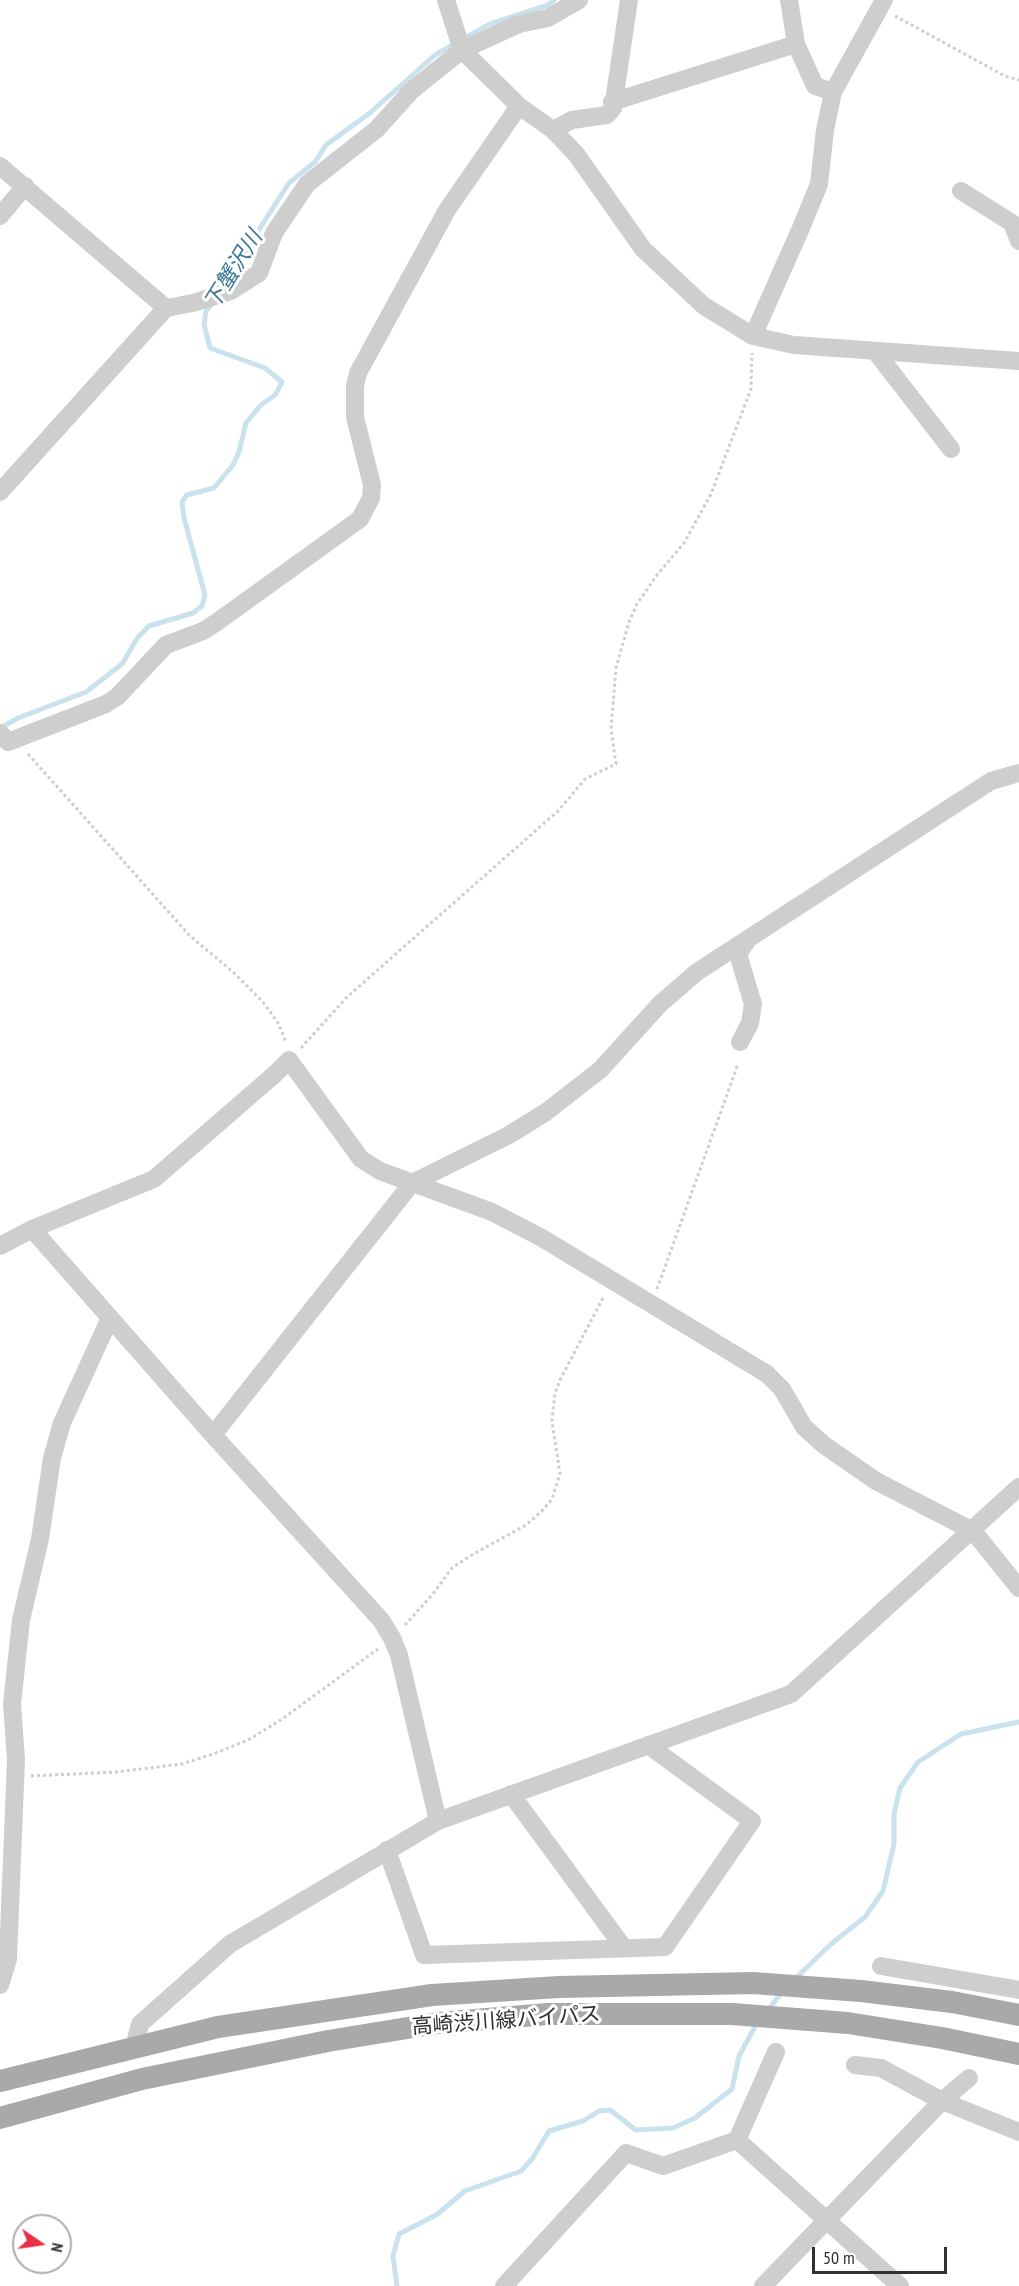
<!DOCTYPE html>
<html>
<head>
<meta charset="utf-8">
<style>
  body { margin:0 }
  #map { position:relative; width:1019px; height:2286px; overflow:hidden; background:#fff; font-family:"PT Sans Narrow",sans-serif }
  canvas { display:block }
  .north { position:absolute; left:12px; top:2214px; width:60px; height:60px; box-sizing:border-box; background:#fff; border:2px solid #adadad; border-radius:50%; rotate:103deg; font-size:16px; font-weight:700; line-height:24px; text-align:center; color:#313131 }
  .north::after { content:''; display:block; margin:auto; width:21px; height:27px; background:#eb2f46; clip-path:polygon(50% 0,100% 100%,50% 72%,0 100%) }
  .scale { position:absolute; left:812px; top:2247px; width:135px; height:27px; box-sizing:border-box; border:3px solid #313131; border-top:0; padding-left:8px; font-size:18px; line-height:21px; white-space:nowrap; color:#313131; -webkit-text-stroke:4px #fff; paint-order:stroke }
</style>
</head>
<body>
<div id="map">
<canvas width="1019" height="2286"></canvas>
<div class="north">N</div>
<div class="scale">50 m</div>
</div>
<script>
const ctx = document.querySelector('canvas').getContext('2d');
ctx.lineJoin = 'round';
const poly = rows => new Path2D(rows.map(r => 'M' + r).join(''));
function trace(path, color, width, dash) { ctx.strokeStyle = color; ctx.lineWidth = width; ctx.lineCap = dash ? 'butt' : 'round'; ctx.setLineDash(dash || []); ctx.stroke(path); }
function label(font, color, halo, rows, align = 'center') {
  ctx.font = font + ' "PT Sans Narrow","Noto Sans JP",sans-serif'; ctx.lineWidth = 6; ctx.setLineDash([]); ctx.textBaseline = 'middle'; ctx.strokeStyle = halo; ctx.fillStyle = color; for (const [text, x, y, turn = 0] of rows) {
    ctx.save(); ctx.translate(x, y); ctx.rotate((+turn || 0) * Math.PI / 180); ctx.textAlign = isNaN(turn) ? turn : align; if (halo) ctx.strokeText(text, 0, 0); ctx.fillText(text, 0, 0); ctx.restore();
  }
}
trace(poly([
  [220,290,289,183,315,162,326,145,371,112,435,55,490,24,548,5,554,0],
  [0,728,18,718,86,692,122,664,138,637,149,626,193,613,202,606,205,595,184,518,182,502,187,495,214,488,233,465,239,452,246,423,260,406,276,394,282,382,265,368,210,348,204,324,206,311,212,303],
  [796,1978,831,1944,865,1917,883,1891,894,1844,894,1814,900,1788,918,1762,961,1734,1019,1722],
  [768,2010,783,1991],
  [397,2286,393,2256,399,2234,436,2215,465,2191,521,2171,532,2159,549,2131,583,2121,599,2111,610,2110,636,2130,673,2128,695,2118,732,2089,739,2056,758,2021]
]), '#cae2ee', 5);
trace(poly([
  [895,16,1005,76,1019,80],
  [28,754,190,936,233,972,263,1002,278,1023,286,1042],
  [301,1048,347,997,558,811,585,779,616,764,611,729,616,668,629,622,637,604,657,575,684,543,711,494,751,389,752,353],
  [657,1289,738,1064],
  [405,1625,432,1595,452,1568,470,1556,526,1525,541,1512,552,1499,560,1474,552,1421,555,1393,560,1380,604,1296],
  [31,1776,116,1772,182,1764,213,1754,250,1739,282,1719,378,1649]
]), '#cecece', 3, [3, 3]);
trace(poly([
  [446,0,462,50,519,106,553,130,576,154,643,249,704,306,753,336,794,345,1019,361],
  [789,0,796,44,815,86,833,92],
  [612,102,796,44],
  [553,130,572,120,607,115,613,108,629,0],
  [0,166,166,308],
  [961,191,1012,223,1019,241],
  [0,216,25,186],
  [753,336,801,228,819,184,825,130,833,92,884,0],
  [875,351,951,449],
  [0,492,166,308,193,303,231,291,259,273,274,233,307,184,377,129,411,91,462,50,519,24,548,18,579,0],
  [0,733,8,742,106,704,117,697,166,645,203,631,217,622,360,519,371,498,372,485,355,417,355,386,358,373,447,210,519,106],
  [740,1042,750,1023,753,1004,738,954,747,941],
  [32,1229,213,1435,381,1620,392,1638,399,1655,438,1821],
  [0,1246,32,1229,154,1179,275,1074,289,1060,361,1159,380,1171,492,1212,542,1238,767,1374,782,1389,804,1427,824,1445,876,1481,973,1531,1019,1588],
  [213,1435,412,1183,509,1135,546,1112,600,1070,660,1004,697,972,991,781,1019,773],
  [511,1794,624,1948],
  [387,1850,424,1955,665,1947,752,1821,648,1745],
  [881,1966,1019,1990],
  [0,1985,8,1959,16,1759,12,1704,21,1620,40,1539,52,1458,62,1423,110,1318],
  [134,2047,140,2024,230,1944,438,1821,791,1694,1019,1487],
  [855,2065,881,2068,942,2101,969,2078],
  [737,2140,900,2286],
  [504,2286,626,2153,663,2166,737,2140,776,2052],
  [763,2286,942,2101,1019,2132]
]), '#cecece', 18);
trace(poly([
  [0,2081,218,2027,432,1995,559,1987,753,1983,861,1991,952,2002,1019,2015],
  [0,2118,142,2079,328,2041,438,2023,548,2014,732,2014,848,2023,942,2038,1019,2054]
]), '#a9a9a9', 22);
label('21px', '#313131', '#fff', [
  ["高崎渋川線バイパス",506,2021,-4]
]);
label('italic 22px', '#3b7796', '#fff', [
  ["下蟹沢川",234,270,-58]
]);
</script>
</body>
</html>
